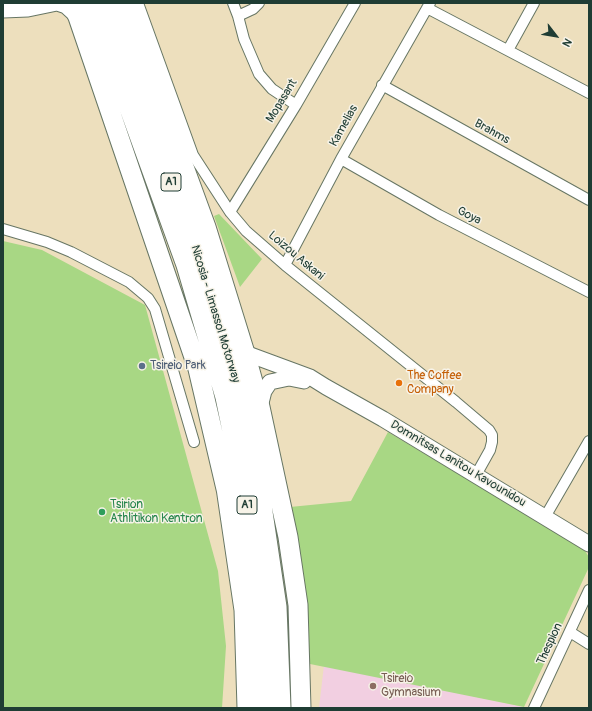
<!DOCTYPE html>
<html>
<head>
<meta charset="utf-8">
<style>
  body { margin:0 }
  #map { position:relative; width:592px; height:711px; overflow:hidden; background:#eddfbd; font-family:Pangolin,sans-serif }
  canvas { display:block }
  .frame { position:absolute; inset:0; border:4px solid #1f3d34; pointer-events:none }
  .north { position:absolute; left:536px; top:16px; width:40px; height:40px; -webkit-text-stroke:3px #f7f3e8; paint-order:stroke; rotate:121deg; font-size:11px; font-weight:700; line-height:16px; text-align:center; color:#1f3d34 }
  .north::after { content:''; display:block; margin:auto; width:14px; height:18px; background:#1f3d34; clip-path:polygon(50% 0,100% 100%,50% 72%,0 100%) }
</style>
</head>
<body>
<div id="map">
<canvas width="592" height="711"></canvas>
<div class="frame"></div>
<div class="north">N</div>
</div>
<script>
const ctx = document.querySelector('canvas').getContext('2d');
ctx.lineJoin = 'round';
function paint(path, color) { ctx.fillStyle = color; ctx.fill(path, 'evenodd'); }
const poly = rows => new Path2D(rows.map(r => 'M' + r).join(''));
function trace(path, color, width, dash) { ctx.strokeStyle = color; ctx.lineWidth = width; ctx.lineCap = dash ? 'butt' : 'round'; ctx.setLineDash(dash || []); ctx.stroke(path); }
function label(font, color, halo, rows, align = 'center') {
  ctx.font = font + ' Pangolin,sans-serif'; ctx.lineWidth = 3; ctx.setLineDash([]); ctx.textBaseline = 'middle'; ctx.strokeStyle = halo; ctx.fillStyle = color; for (const [text, x, y, turn = 0] of rows) {
    ctx.save(); ctx.translate(x, y); ctx.rotate((+turn || 0) * Math.PI / 180); ctx.textAlign = isNaN(turn) ? turn : align; if (halo) ctx.strokeText(text, 0, 0); ctx.fillText(text, 0, 0); ctx.restore();
  }
}
paint(poly([
  [324,665,524,707,524,708,319,708]
]), '#f2cfe1');
paint(poly([
  [219,214,262,259,240,287,214,216],
  [3,241,42,250,145,305,218,571,226,646,222,708,3,708],
  [388,432,556,532,585,551,589,557,589,567,524,707,310,664,290,507,351,501]
]), '#a8d784');
const street = poly([
  [138,3,193,155,230,212,246,231,285,265,456,402,489,430,492,435,492,442,490,450,476,475],
  [233,3,238,16,244,39,259,74,272,89,296,105],
  [427,8,589,93],
  [238,16,253,9,259,3],
  [508,50,534,3],
  [382,85,589,200],
  [341,159,439,215,589,292],
  [230,212,296,105,355,3],
  [3,229,47,242,71,252,129,282,148,298,155,309,194,442],
  [285,265,341,159,430,3],
  [545,517,589,441],
  [570,632,589,644],
  [534,708,589,590]
]);
const secondary = poly([
  [3,10,28,9,57,3,66,6,78,17],
  [245,353,310,377,326,387,383,419,589,544],
  [260,407,264,391,270,382,289,378,304,381]
]);
const highway = poly([
  [72,3,78,17,198,369,227,493],
  [91,3,186,265,225,397,245,494,262,608,266,708],
  [106,3,204,271,233,361,260,492,277,607,281,708],
  [124,3,206,227,245,353,260,407,288,537,298,605,301,708],
  [225,481,244,610,247,708]
]);
trace(street, '#677664', 12);
trace(secondary, '#677664', 17);
trace(highway, '#677664', 21);
trace(street, '#fff', 10);
trace(secondary, '#fff', 15);
trace(highway, '#fff', 19);
for (const [x, y, r, color] of [
  [142,366,4,"#5c6f8a"],
  [399,383,4,"#e8710a"],
  [102,512,4,"#2e9e5b"],
  [373,686,4,"#8d6e63"]
]) { const dot = new Path2D(); dot.arc(x, y, r, 0, 2 * Math.PI); ctx.fillStyle = color; ctx.fill(dot); trace(dot, '#f7f3e8', 1.5); }
for (const [x, y, w] of [
  [171,182,20],
  [247,505,20]
]) { const box = new Path2D(); box.roundRect(x - w / 2, y - 9, w, 18, 3); ctx.fillStyle = '#f7f3e8'; ctx.fill(box); trace(box, '#1f3d34', 1); }
label('bold 11px', '#1f3d34', null, [
  ["A1",171,182],
  ["A1",247,505]
]);
label('12px', '#1f3d34', '#f7f3e8', [
  ["Mopasant",282,101,-59],
  ["Kamelias",344,126,-61],
  ["Brahms",492,132,29],
  ["Goya",469,216,27],
  ["Loizou Askani",296,256,40],
  ["Nicosia - Limassol Motorway",215,314,73],
  ["Domnitsas Lanitou Kavounidou",458,464,31],
  ["Thespion",550,644,-65]
]);
label('12px', '#4e5e75', '#f7f3e8', [
  ["Tsireio Park",150,366]
], 'left');
label('12px', '#c56008', '#f7f3e8', [
  ["The Coffee",407,376],
  ["Company",407,390]
], 'left');
label('12px', '#27864d', '#f7f3e8', [
  ["Tsirion",110,505],
  ["Athlitikon Kentron",110,519]
], 'left');
label('12px', '#785e54', '#f7f3e8', [
  ["Tsireio",381,679],
  ["Gymnasium",381,693]
], 'left');
</script>
</body>
</html>
